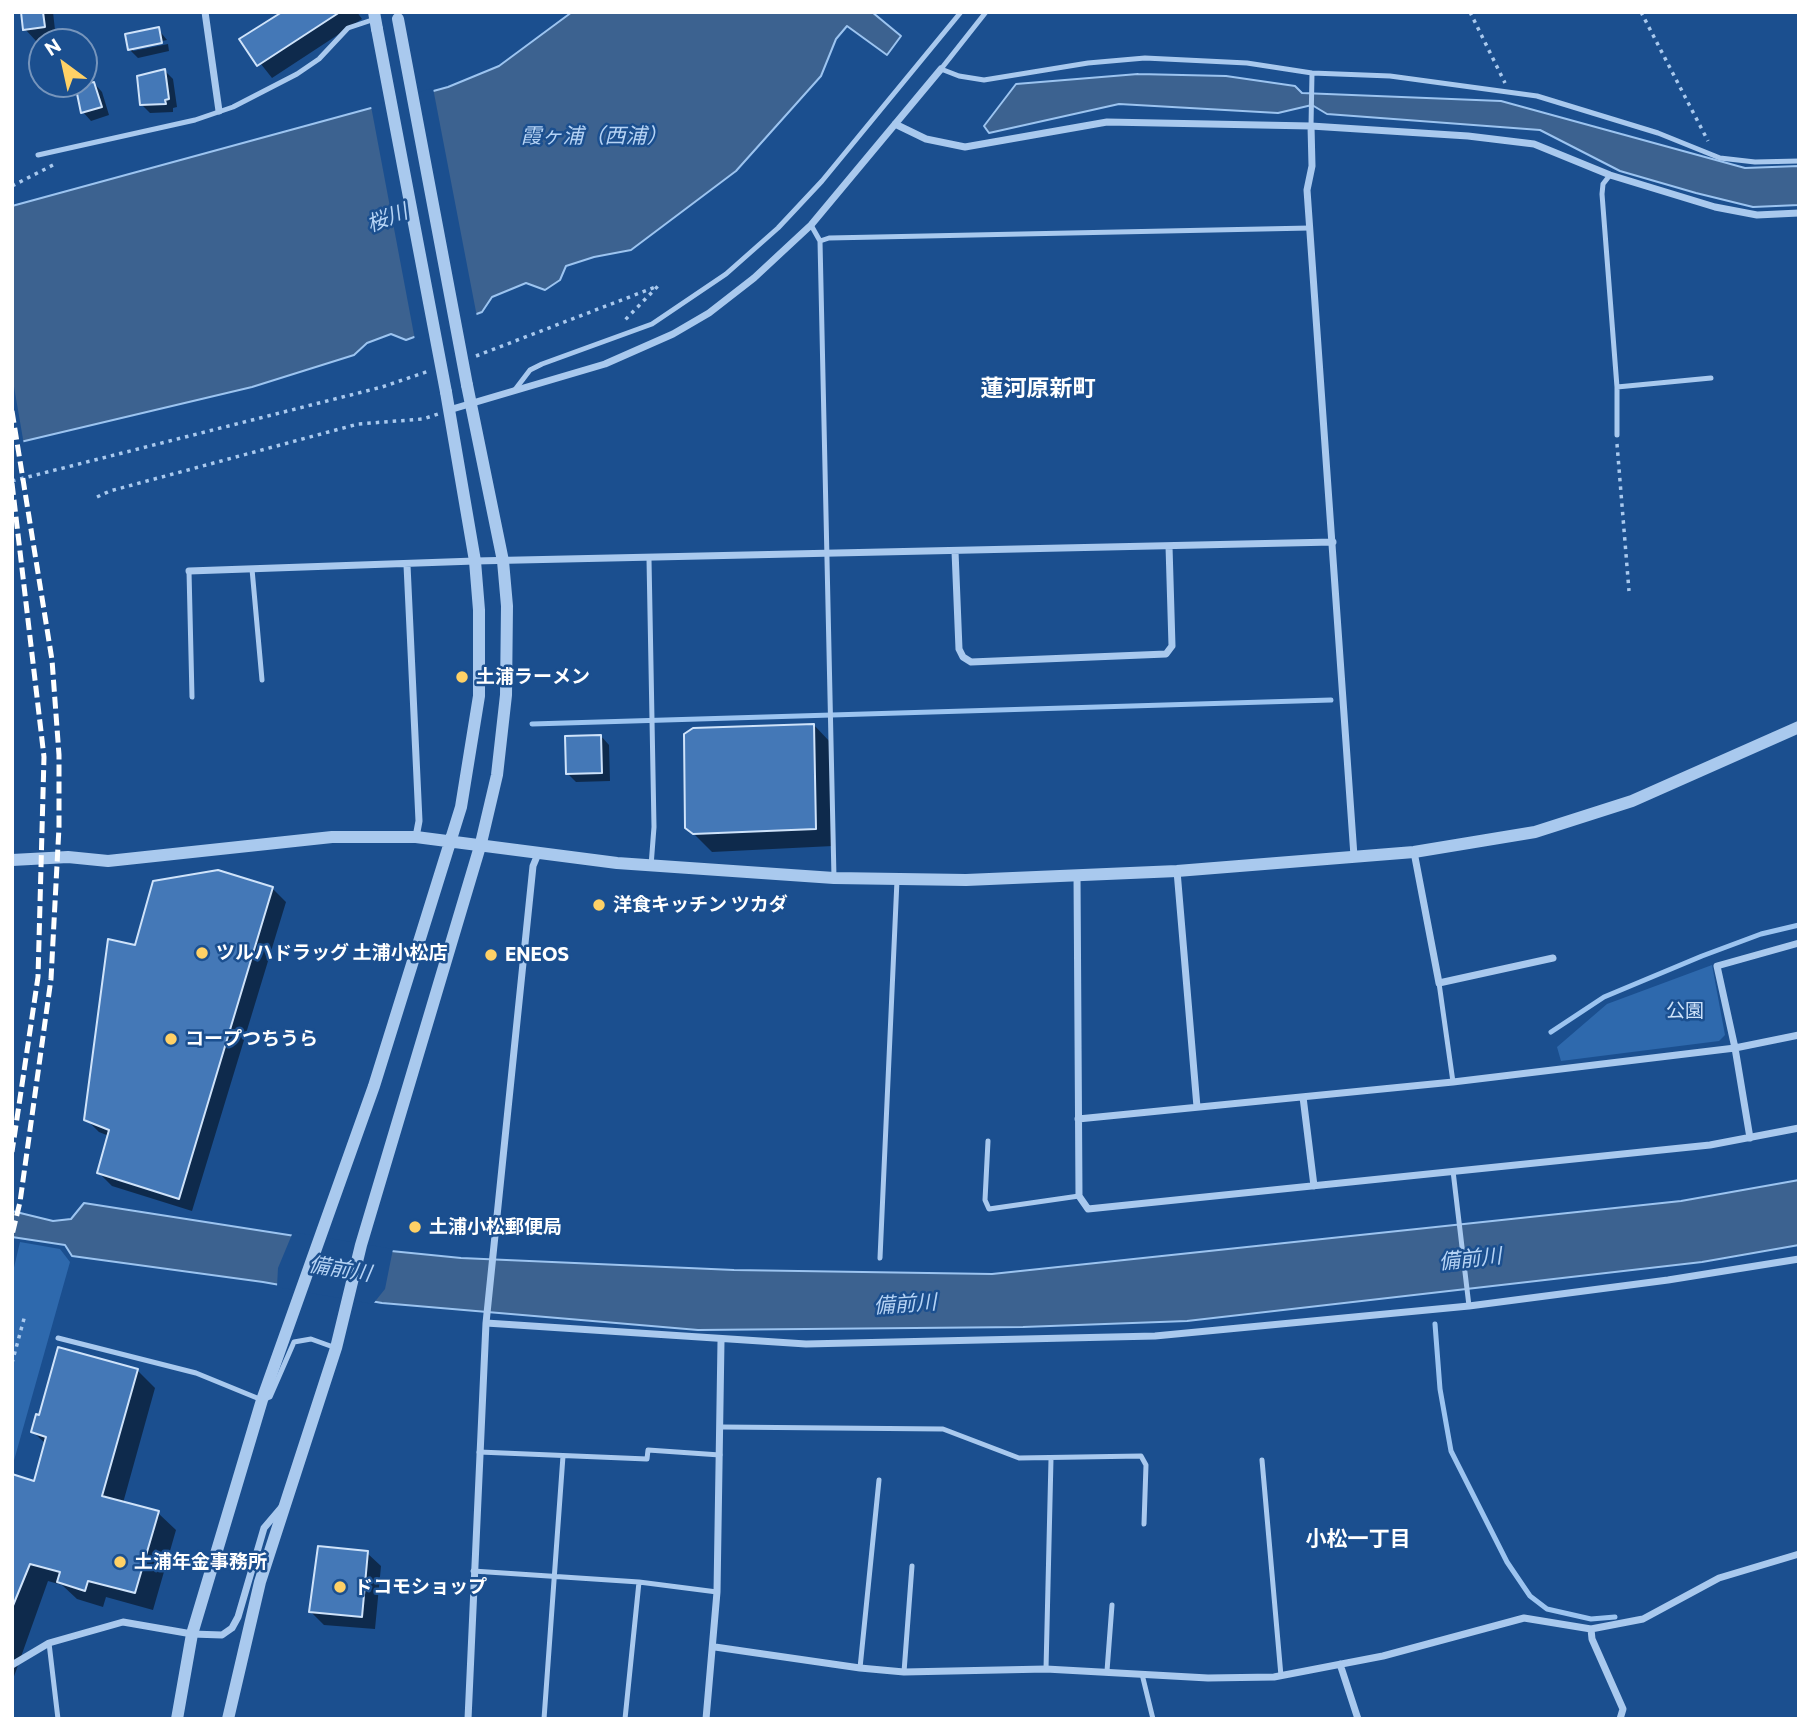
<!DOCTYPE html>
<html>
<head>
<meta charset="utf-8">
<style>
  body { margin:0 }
  #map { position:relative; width:1811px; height:1731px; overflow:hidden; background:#1b4f8f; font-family:Commissioner,sans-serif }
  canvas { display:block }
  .frame { position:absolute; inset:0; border:14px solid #fff; pointer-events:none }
  .north { position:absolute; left:28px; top:28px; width:70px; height:70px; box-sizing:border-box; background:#1b4f8f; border:2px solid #7695bc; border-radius:50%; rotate:327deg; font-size:19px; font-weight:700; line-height:28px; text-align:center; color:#fff }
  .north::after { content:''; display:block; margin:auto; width:24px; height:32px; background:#ffd166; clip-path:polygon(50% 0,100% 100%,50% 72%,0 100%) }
</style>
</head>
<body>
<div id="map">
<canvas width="1811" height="1731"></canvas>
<div class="frame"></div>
<div class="north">N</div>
</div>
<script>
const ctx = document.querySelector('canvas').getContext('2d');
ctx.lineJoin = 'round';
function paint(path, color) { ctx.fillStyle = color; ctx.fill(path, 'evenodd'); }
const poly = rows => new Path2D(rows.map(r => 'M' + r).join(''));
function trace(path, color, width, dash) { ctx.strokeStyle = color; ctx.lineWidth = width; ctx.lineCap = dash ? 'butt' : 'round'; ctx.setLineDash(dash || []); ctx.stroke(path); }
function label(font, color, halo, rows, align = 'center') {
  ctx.font = font + ' Commissioner,"Noto Sans JP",sans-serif'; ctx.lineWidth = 5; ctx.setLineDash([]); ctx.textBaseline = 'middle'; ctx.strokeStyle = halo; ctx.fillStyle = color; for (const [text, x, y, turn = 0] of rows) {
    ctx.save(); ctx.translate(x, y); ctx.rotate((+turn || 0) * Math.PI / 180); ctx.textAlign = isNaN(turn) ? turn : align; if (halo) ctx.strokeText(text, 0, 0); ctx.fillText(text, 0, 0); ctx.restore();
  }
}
paint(poly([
  [1712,965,1725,1035,1719,1041,1561,1061,1557,1047,1607,1004],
  [20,1242,60,1249,70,1262,13,1464,12,1276]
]), '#2e69ad');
const water = poly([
  [572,12,872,12,901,36,887,55,847,26,836,39,821,76,736,171,631,250,594,257,566,266,560,280,545,290,526,283,492,297,482,312,406,340,391,334,367,343,354,355,252,387,12,444,12,206,448,87,499,66,572,12],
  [1138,74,1226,76,1295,86,1302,93,1501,101,1745,168,1799,166,1799,205,1753,207,1696,193,1620,171,1540,130,1327,114,1312,105,1278,113,1119,104,989,133,984,126,1016,84,1138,74],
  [1799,1180,1799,1245,1702,1262,1187,1321,1023,1327,698,1330,382,1303,263,1282,72,1256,65,1245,12,1237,12,1211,53,1221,71,1219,84,1203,391,1251,461,1258,734,1270,992,1274,1681,1201,1799,1180]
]);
paint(water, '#3c6290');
trace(water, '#9cc4f0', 2);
paint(poly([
  [433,88,477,317,415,340,371,106],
  [12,375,24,445,12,448],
  [293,1232,393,1249,385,1289,373,1304,277,1287,278,1268]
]), '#1b4f8f');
paint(poly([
  [23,12,53,12,56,39,36,41,25,29],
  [285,12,357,12,362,19,272,78,242,40],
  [158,29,167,40,133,47,133,51,168,44,169,51,138,58,129,49],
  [165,71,173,79,177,107,173,108,173,112,150,113,142,105],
  [94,83,102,92,109,115,91,121,83,112],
  [814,725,831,743,833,846,712,852,687,827],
  [601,736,609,745,610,781,576,782,568,774],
  [272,888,286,902,192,1211,112,1186,99,1173,109,1136,99,1132,86,1119],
  [137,1370,155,1388,123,1503,158,1513,176,1530,153,1610,106,1597,103,1607,77,1599,62,1585,48,1581,12,1682,12,1475,35,1484,46,1444,33,1432],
  [367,1553,381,1566,375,1629,324,1625,310,1611]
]), '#0007');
trace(poly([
  [532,724,1331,700],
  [1551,1032,1604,997,1702,956,1761,934,1799,925],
  [1435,1324,1440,1389,1451,1451,1507,1562,1530,1596,1547,1609,1591,1619,1615,1617]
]), '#9cc4f0', 5);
const building = poly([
  [21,12,43,12,45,27,23,30,21,12],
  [282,12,340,12,257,66,239,39,282,12],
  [159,27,162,43,128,50,125,34,159,27],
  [165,69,169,99,165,100,166,104,140,105,137,76,165,69],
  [94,82,102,107,81,113,75,84,94,82],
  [814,724,816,829,693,834,685,828,684,734,693,728,814,724],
  [601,735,602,773,566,774,565,736,601,735],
  [218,870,273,887,179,1199,97,1173,109,1130,84,1120,108,939,135,945,153,881,218,870],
  [58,1347,138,1369,102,1496,159,1511,135,1593,88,1581,85,1591,57,1582,60,1572,30,1564,12,1608,12,1474,34,1481,46,1437,31,1432,36,1414,39,1415,58,1347],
  [318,1546,368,1551,362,1617,309,1612,318,1546]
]);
paint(building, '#4478b7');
trace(building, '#cfe3fa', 2);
trace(poly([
  [1470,12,1505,83],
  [1641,12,1708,141],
  [12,186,57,163],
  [476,356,658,286,624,321],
  [1617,444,1629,591],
  [12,481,382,387,429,371],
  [97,497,110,491,358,424,423,419,438,414],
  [12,1363,25,1315]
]), '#a9c9ee', 3.5, [3.5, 5]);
trace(poly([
  [986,12,941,69,959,76,984,80,1088,63,1145,58,1247,63,1312,73,1390,76,1537,96,1658,133,1720,158,1755,162,1799,161],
  [1311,126,1312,73],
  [38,155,195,120,233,107,297,74,319,59,348,28,375,19],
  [1610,175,1603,184,1602,194,1617,387,1617,435],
  [811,225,820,241,834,878],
  [820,241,829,238,1310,228],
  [1617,387,1711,378],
  [514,391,530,370,542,364,652,324,726,274,778,228,822,181,961,12],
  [649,559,654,827,651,866],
  [252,569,262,680],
  [189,571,192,697],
  [1439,983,1453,1082],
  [988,1141,985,1200,989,1209,1079,1196],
  [1453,1171,1469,1306],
  [880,1258,897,880],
  [58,1338,196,1373,262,1400,270,1397,294,1342,311,1339,336,1348],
  [722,1427,943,1429,1019,1458,1141,1456,1146,1465,1144,1524],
  [479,1452,647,1459,648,1450,720,1455],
  [1262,1460,1281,1676],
  [473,1571,639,1582,717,1592],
  [49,1643,58,1719],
  [860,1668,879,1480],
  [1046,1669,1051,1459],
  [1107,1671,1112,1605],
  [904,1672,912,1566],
  [1142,1674,1153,1719],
  [544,1719,563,1456],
  [625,1719,639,1582]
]), '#a9c9ee', 5);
trace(poly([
  [205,12,219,111],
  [895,124,926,139,965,147,1107,122,1311,126,1468,136,1534,144,1610,175,1715,207,1757,215,1799,213],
  [1311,126,1312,166,1307,190,1354,856],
  [449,410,605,364,673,334,709,313,754,278,811,225,941,69],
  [955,551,959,649,963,657,971,662,1166,654,1172,646,1169,546],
  [407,565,419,821,416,837],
  [189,571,475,561,1333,542],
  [1414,852,1439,983,1553,958],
  [1177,871,1197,1107],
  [1077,874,1079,1196,1088,1209,1710,1145,1799,1128],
  [1303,1097,1314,1186],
  [1078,1119,1453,1082,1735,1048,1799,1035],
  [1750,1138,1735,1048,1717,966,1799,943],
  [486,1323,806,1344,1155,1336,1469,1306,1668,1280,1799,1259],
  [1591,1629,1592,1639,1623,1709,1620,1719],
  [715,1647,860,1668,904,1672,1046,1669,1208,1678,1274,1677,1383,1656,1524,1618,1591,1629,1643,1619,1719,1578,1799,1554],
  [1340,1664,1358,1719],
  [12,1665,49,1643,123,1622,192,1634,222,1635,232,1628,238,1617,264,1528,281,1508],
  [468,1719,486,1323,533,866,538,854],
  [706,1719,717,1592,721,1341]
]), '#a9c9ee', 7);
trace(poly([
  [374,12,377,29],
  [12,860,68,857,108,861,332,837,416,837,617,863,834,878,966,880,1177,871,1414,852,1535,832,1632,801,1799,727],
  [177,1719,192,1634,262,1400,374,1086,461,807,479,696,479,610,475,561,446,392],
  [228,1719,260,1582,336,1348,361,1245,481,843,497,775,506,695,507,606,503,561,467,385]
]), '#a9c9ee', 12);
trace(poly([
  [12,411,52,660,59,755,59,827,51,979,20,1202,12,1235],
  [12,483,44,757,38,977,12,1152]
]), '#fff', 5, [12, 5]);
trace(poly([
  [398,19,467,385],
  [377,29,446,392]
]), '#a9c9ee', 12);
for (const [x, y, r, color] of [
  [462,677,7,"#ffd166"],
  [599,905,7,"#ffd166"],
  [202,953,7,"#ffd166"],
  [491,955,7,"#ffd166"],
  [171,1039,7,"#ffd166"],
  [415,1227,7,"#ffd166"],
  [120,1562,7,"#ffd166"],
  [340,1587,7,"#ffd166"]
]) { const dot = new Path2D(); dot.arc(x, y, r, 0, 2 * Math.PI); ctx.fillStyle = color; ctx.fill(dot); trace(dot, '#1b4f8f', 2.5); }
label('bold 19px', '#fff', '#1b4f8f', [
  ["土浦ラーメン",476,677],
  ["洋食キッチン ツカダ",613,905],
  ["ツルハドラッグ 土浦小松店",216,953],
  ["ENEOS",505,955],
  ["コープつちうら",185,1039],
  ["土浦小松郵便局",429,1227],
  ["土浦年金事務所",134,1562],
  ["ドコモショップ",354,1587]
], 'left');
label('19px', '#cfe3fa', '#1b4f8f', [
  ["公園",1685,1011]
]);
label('italic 21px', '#b5d3f5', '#1b4f8f', [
  ["霞ヶ浦（西浦）",594,136],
  ["桜川",387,218,-21],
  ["備前川",1470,1259,-6],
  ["備前川",340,1269,9],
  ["備前川",905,1304,-4]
]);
label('bold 21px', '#fff', '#1b4f8f', [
  ["小松一丁目",1358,1539]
]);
label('bold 23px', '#fff', '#1b4f8f', [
  ["蓮河原新町",1038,388]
]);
</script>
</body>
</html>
